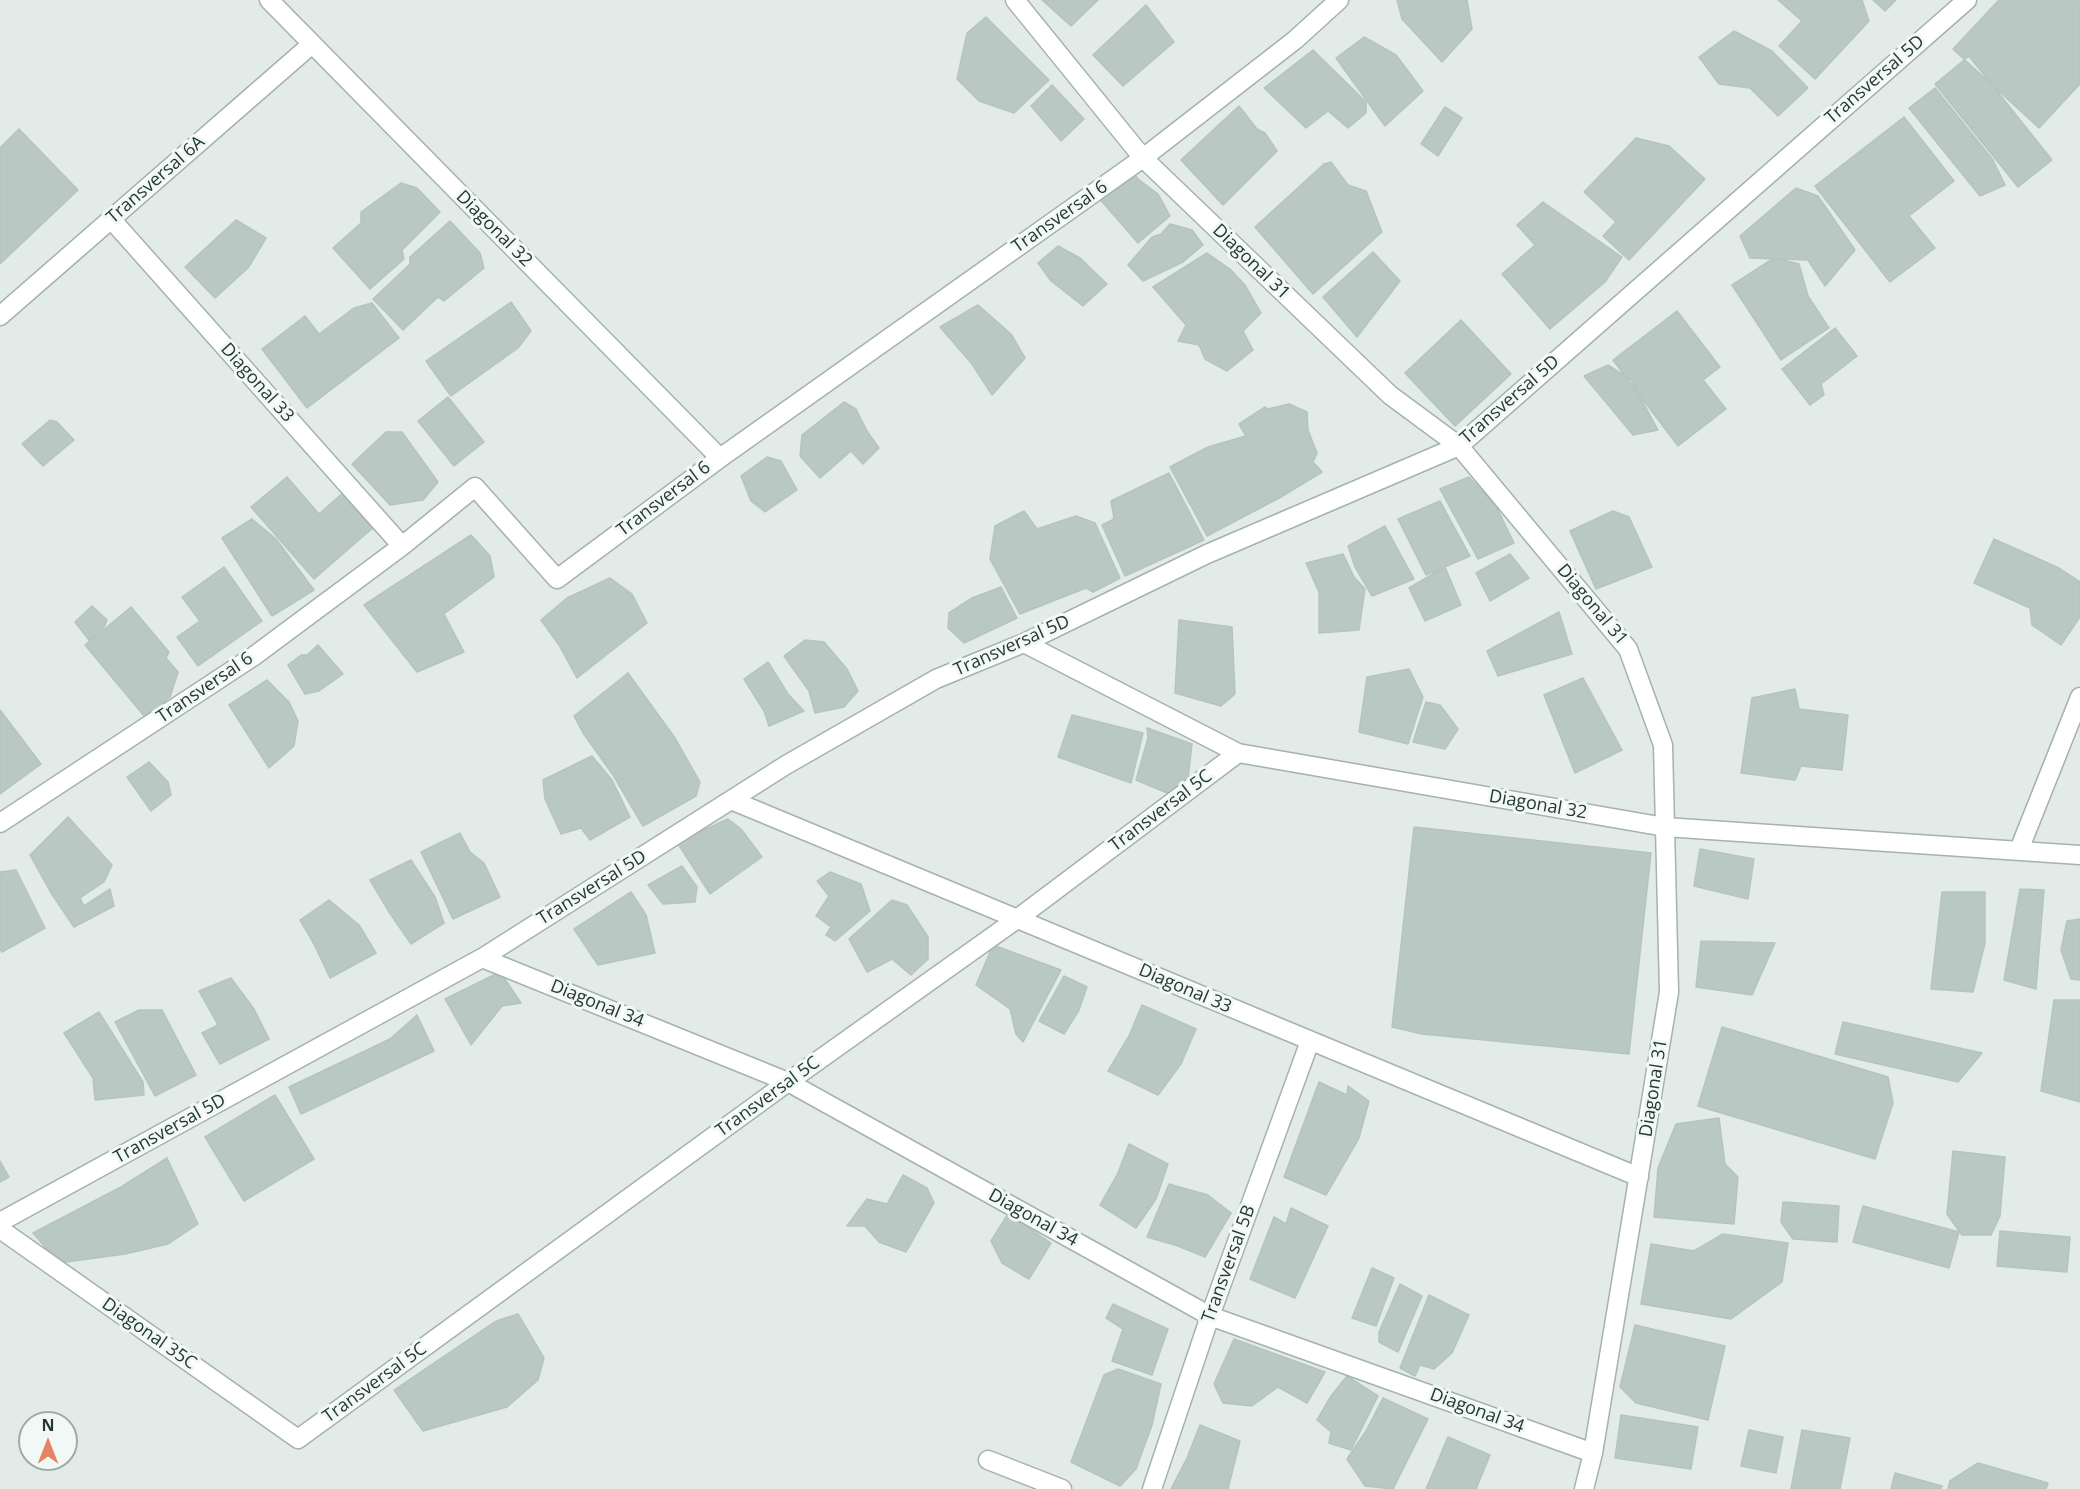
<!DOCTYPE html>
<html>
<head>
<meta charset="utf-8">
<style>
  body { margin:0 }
  #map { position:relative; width:2080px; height:1489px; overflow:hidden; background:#e2ebe7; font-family:"Open Sans",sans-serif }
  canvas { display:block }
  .north { position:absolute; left:18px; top:1411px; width:60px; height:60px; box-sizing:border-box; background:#f2f8f5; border:2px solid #9faca8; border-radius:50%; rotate:0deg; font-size:16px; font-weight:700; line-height:24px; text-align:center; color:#233a34 }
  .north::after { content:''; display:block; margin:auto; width:21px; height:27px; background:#e68464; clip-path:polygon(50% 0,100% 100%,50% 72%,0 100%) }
</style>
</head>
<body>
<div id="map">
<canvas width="2080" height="1489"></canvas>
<div class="north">N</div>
</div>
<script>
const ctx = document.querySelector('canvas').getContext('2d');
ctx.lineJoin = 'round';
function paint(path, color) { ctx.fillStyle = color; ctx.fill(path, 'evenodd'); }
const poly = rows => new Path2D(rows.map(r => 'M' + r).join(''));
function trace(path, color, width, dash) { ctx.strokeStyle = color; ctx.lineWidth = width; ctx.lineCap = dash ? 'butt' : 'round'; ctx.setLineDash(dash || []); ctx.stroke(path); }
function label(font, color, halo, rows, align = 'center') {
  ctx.font = font + ' "Open Sans",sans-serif'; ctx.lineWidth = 6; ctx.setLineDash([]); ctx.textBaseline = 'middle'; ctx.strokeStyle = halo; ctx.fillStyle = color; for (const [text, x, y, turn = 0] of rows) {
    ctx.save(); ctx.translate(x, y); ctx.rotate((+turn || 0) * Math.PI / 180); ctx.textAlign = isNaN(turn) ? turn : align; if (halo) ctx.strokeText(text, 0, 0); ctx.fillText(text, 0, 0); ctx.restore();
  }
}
const building = poly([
  [1042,0,1098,0,1071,26,1042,0],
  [1397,0,1467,0,1472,29,1442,62,1402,19,1397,0],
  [1778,0,1862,0,1869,21,1815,79,1779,46,1802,21,1778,0],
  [1873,0,1896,0,1885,11,1873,0],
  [1999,0,2080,0,2080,84,2039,128,1953,49,1999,0],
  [1146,5,1174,42,1123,86,1093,55,1146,5],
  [986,17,1049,80,1014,113,979,101,957,79,967,33,986,17],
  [1734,31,1772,51,1808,88,1778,116,1750,88,1719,84,1699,57,1734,31],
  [1364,37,1396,55,1423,91,1385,126,1336,58,1364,37],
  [1313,50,1366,102,1366,113,1348,128,1328,111,1306,128,1264,88,1313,50],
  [1969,56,2052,160,2018,187,1935,84,1969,56],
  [1052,85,1084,119,1061,141,1031,106,1052,85],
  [1935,88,1993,160,2005,185,1980,196,1909,108,1935,88],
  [1239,106,1257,129,1265,133,1277,151,1223,205,1181,160,1239,106],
  [1445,107,1462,118,1438,156,1421,144,1445,107],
  [1904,117,1954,181,1909,216,1935,248,1890,282,1815,186,1904,117],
  [19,129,78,190,0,264,0,148,19,129],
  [1636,138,1669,146,1705,179,1629,260,1603,236,1616,222,1584,192,1636,138],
  [1331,162,1348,185,1366,191,1382,232,1313,294,1255,227,1324,164,1331,162],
  [1131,170,1138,179,1158,194,1170,216,1138,243,1098,197,1131,170],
  [401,183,417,188,440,212,402,250,404,259,370,289,333,248,361,223,361,212,401,183],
  [1796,188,1818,196,1855,250,1825,286,1808,260,1750,258,1740,236,1796,188],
  [1543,202,1622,257,1605,282,1550,329,1502,274,1535,245,1517,225,1543,202],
  [236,220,266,238,248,268,215,298,185,267,236,220],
  [450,221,480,253,484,268,444,301,438,297,403,330,373,299,410,264,410,257,450,221],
  [1170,224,1192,230,1203,245,1183,262,1143,281,1128,265,1152,237,1161,234,1170,224],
  [1058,246,1080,258,1107,284,1083,306,1051,281,1038,263,1058,246],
  [1373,252,1400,281,1357,337,1323,297,1373,252],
  [1207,253,1230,269,1245,285,1261,313,1243,331,1253,350,1227,371,1205,359,1199,345,1178,341,1186,325,1153,287,1207,253],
  [1774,258,1799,264,1808,296,1829,328,1781,360,1732,285,1774,258],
  [511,302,531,331,518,348,451,396,426,361,511,302],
  [372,303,399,338,307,408,262,349,305,316,319,334,354,308,372,303],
  [978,305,1011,334,1025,358,992,395,972,364,940,327,978,305],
  [1677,311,1720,367,1703,380,1726,409,1678,446,1613,360,1677,311],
  [1461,320,1511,374,1455,426,1405,373,1461,320],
  [1835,328,1857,356,1821,384,1824,395,1810,405,1782,369,1835,328],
  [1608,365,1631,380,1658,430,1633,435,1584,376,1608,365],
  [448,397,484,442,454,466,418,421,448,397],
  [844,402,856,409,867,431,879,448,863,464,851,451,820,478,800,456,802,435,844,402],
  [1289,404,1307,412,1308,430,1317,453,1313,462,1322,472,1281,497,1207,536,1170,467,1208,447,1246,436,1239,424,1265,407,1268,409,1289,404],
  [50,420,57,422,74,440,43,466,22,444,50,420],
  [386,432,402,432,438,482,423,500,390,505,352,464,386,432],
  [767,457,781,461,797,490,765,512,751,501,741,476,767,457],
  [1169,473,1204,540,1125,576,1102,525,1114,519,1111,501,1169,473],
  [287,477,319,514,345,491,375,526,314,579,251,507,287,477],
  [1469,477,1496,506,1514,543,1478,559,1440,489,1469,477],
  [1440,501,1470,556,1426,575,1398,519,1440,501],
  [1024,511,1037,529,1076,516,1095,523,1120,578,1093,592,1086,588,1020,614,990,559,995,526,1024,511],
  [1613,511,1629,517,1652,567,1596,589,1570,531,1613,511],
  [252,519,276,539,314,590,272,616,222,538,252,519],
  [1385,526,1414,579,1372,596,1355,567,1348,546,1385,526],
  [471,535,490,556,494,577,444,614,464,652,417,672,364,605,471,535],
  [1994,539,2059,568,2080,582,2080,617,2061,645,2032,625,2030,608,1974,583,1994,539],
  [1343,554,1354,577,1365,589,1359,630,1319,633,1319,592,1306,563,1343,554],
  [1510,554,1529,578,1490,601,1476,573,1510,554],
  [224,567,262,621,198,666,177,637,200,621,182,597,224,567],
  [1445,567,1461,605,1425,621,1409,588,1445,567],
  [610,578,632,594,647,623,577,678,559,645,541,620,567,598,610,578],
  [1001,587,1017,618,964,643,948,628,949,613,972,598,1001,587],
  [92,606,107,620,104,627,89,640,75,622,92,606],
  [131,607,169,652,166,658,178,672,170,697,145,717,85,645,131,607],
  [1559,612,1572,654,1498,676,1487,651,1559,612],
  [1179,620,1232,627,1235,694,1221,706,1175,693,1179,620],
  [805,640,824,642,847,669,858,691,844,707,815,713,809,691,784,656,805,640],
  [318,645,343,674,319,691,305,694,288,665,301,655,307,655,318,645],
  [768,662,788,694,804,711,769,726,764,711,744,679,768,662],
  [1409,669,1423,697,1408,744,1359,732,1367,677,1409,669],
  [628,673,675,738,700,782,696,796,643,826,613,775,583,733,574,716,628,673],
  [1583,678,1622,750,1575,773,1544,695,1583,678],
  [267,680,289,702,298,721,294,746,269,768,229,705,267,680],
  [1795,689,1799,709,1848,715,1842,770,1801,766,1795,780,1741,773,1752,698,1795,689],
  [1426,702,1440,705,1458,729,1445,749,1413,742,1426,702],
  [0,710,41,764,0,794,0,710],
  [1072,715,1143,733,1131,783,1058,757,1072,715],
  [1147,728,1192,744,1188,779,1172,795,1136,780,1148,738,1147,728],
  [592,756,612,780,630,817,590,840,581,828,561,834,545,799,543,780,592,756],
  [149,762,168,782,171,795,151,811,127,777,149,762],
  [68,817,112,865,104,882,80,898,84,906,110,889,114,906,74,927,51,893,30,855,68,817],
  [728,819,741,829,762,857,710,894,677,842,728,819],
  [1414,827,1651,853,1629,1054,1422,1034,1392,1027,1414,827],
  [460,833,470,852,484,863,500,897,453,919,421,852,460,833],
  [1700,849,1754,859,1748,899,1694,886,1700,849],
  [411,860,435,897,444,923,411,944,389,912,370,880,411,860],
  [682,866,697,887,695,902,663,904,648,885,682,866],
  [16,870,45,928,2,952,0,949,0,872,16,870],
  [830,872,861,884,870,911,835,941,826,935,831,927,816,916,829,896,817,881,830,872],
  [2020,889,2044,890,2036,989,2004,980,2020,889],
  [631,892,646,915,655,953,598,965,574,929,631,892],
  [1942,892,1985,892,1985,943,1973,992,1931,989,1942,892],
  [329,900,359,925,376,953,330,978,314,944,300,920,329,900],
  [892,900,907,905,928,937,928,959,911,975,892,959,867,972,849,939,892,900],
  [2080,919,2080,980,2071,979,2061,950,2067,921,2080,919],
  [1701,941,1775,943,1752,995,1696,987,1701,941],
  [993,945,1061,970,1023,1042,1016,1034,1010,1009,976,985,993,945],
  [500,972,521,1003,502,1006,471,1045,445,999,500,972],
  [1064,976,1087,987,1079,1010,1064,1034,1039,1021,1064,976],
  [231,978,254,1009,269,1039,220,1064,202,1033,218,1025,199,991,231,978],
  [2054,1000,2080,1000,2080,1102,2041,1091,2054,1000],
  [1142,1005,1196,1029,1181,1064,1158,1095,1108,1071,1129,1036,1142,1005],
  [139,1010,162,1010,196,1075,155,1096,115,1022,139,1010],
  [99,1012,143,1082,144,1095,95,1100,93,1078,64,1033,99,1012],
  [417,1015,434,1051,301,1114,289,1087,390,1039,417,1015],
  [1843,1022,1982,1053,1958,1082,1835,1054,1843,1022],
  [1722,1027,1888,1077,1893,1103,1875,1159,1698,1106,1722,1027],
  [1319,1082,1347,1095,1348,1086,1369,1101,1359,1138,1326,1195,1284,1177,1319,1082],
  [275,1095,314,1159,244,1201,205,1137,275,1095],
  [1719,1118,1725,1164,1738,1177,1734,1224,1654,1217,1658,1168,1676,1124,1719,1118],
  [1129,1144,1168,1164,1156,1199,1136,1228,1100,1205,1118,1173,1129,1144],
  [1953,1151,2005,1157,2000,1216,1991,1235,1962,1235,1947,1214,1953,1151],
  [167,1158,198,1224,168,1244,125,1254,59,1263,33,1233,121,1187,167,1158],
  [0,1161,9,1177,0,1182,0,1161],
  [903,1175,927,1188,934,1203,906,1252,879,1242,865,1226,847,1226,867,1199,887,1204,903,1175],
  [1169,1184,1208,1195,1231,1213,1205,1257,1178,1246,1147,1237,1169,1184],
  [1783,1202,1839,1206,1837,1242,1793,1239,1781,1222,1783,1202],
  [1863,1206,1959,1232,1949,1268,1853,1242,1863,1206],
  [1291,1208,1328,1226,1295,1298,1250,1279,1274,1217,1286,1224,1291,1208],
  [1008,1214,1051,1243,1029,1279,1002,1263,991,1241,1008,1214],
  [2000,1231,2070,1237,2067,1272,1997,1266,2000,1231],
  [1723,1234,1788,1243,1782,1282,1731,1319,1641,1304,1651,1244,1694,1251,1723,1234],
  [1372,1268,1394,1278,1376,1326,1352,1318,1372,1268],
  [1400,1284,1422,1296,1398,1352,1379,1342,1379,1332,1400,1284],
  [1429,1295,1469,1315,1452,1353,1434,1369,1420,1365,1415,1376,1400,1368,1429,1295],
  [1113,1304,1168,1329,1152,1375,1112,1361,1123,1329,1106,1318,1113,1304],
  [518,1314,544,1358,538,1380,507,1407,423,1431,394,1390,496,1321,518,1314],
  [1635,1325,1725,1346,1708,1420,1636,1403,1620,1387,1635,1325],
  [1234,1339,1325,1372,1307,1403,1278,1387,1252,1406,1223,1403,1214,1384,1234,1339],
  [1118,1369,1161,1384,1152,1425,1136,1469,1120,1486,1071,1462,1104,1375,1118,1369],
  [1347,1376,1378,1396,1351,1450,1329,1443,1331,1432,1317,1420,1331,1396,1347,1376],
  [1383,1398,1428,1419,1393,1489,1365,1486,1347,1459,1366,1431,1383,1398],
  [1621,1415,1698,1427,1691,1469,1615,1458,1621,1415],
  [1200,1425,1240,1441,1228,1489,1171,1489,1187,1458,1200,1425],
  [1749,1430,1783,1437,1776,1473,1741,1466,1749,1430],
  [1802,1430,1850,1438,1840,1489,1791,1489,1802,1430],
  [1448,1437,1490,1455,1476,1489,1426,1489,1448,1437],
  [1978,1463,2048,1483,2046,1489,1948,1489,1950,1481,1978,1463],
  [1895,1473,1942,1486,1941,1489,1891,1489,1895,1473]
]);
paint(building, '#bac8c3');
trace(building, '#b5c4be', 1.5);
const minor = poly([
  [269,0,720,458],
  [1015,0,1143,158,1390,395,1459,446,1628,649,1663,745,1669,992,1593,1453,1584,1489],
  [111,219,402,546],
  [0,316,312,44],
  [1024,643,1238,753,1665,827,2080,855],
  [731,800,1639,1177],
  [0,823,254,656,402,546,475,487,557,579,720,458,1143,158,1295,40,1339,0],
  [2019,850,2080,697],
  [482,958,788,1082,1210,1316,1593,1453],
  [0,1222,482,958,786,765,936,679,1024,643,1207,554,1459,446,1967,0],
  [0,1229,298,1439,788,1082,1017,919,1238,753],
  [988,1460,1062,1489],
  [1152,1489,1210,1316,1310,1041]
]);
trace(minor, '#a5b2ae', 21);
trace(minor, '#fff', 18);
label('18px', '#233a34', '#f2f8f5', [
  ["Transversal 5D",1875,80,-41],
  ["Transversal 6A",156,180,-41],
  ["Transversal 6",1060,217,-35],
  ["Diagonal 32",494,229,45],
  ["Diagonal 31",1251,262,44],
  ["Diagonal 33",257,383,48],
  ["Transversal 5D",1510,400,-41],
  ["Transversal 6",664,499,-37],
  ["Diagonal 31",1592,605,50],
  ["Transversal 5D",1012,646,-24],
  ["Transversal 6",205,688,-34],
  ["Diagonal 32",1538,805,10],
  ["Transversal 5C",1161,811,-37],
  ["Transversal 5D",592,888,-32],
  ["Diagonal 33",1185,989,23],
  ["Diagonal 34",597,1004,22],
  ["Diagonal 31",1654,1088,-81],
  ["Transversal 5C",768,1097,-36],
  ["Transversal 5D",170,1129,-29],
  ["Diagonal 34",1033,1218,29],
  ["Transversal 5B",1229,1264,-70],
  ["Diagonal 35C",149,1334,35],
  ["Transversal 5C",375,1383,-36],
  ["Diagonal 34",1477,1411,20]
]);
</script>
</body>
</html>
